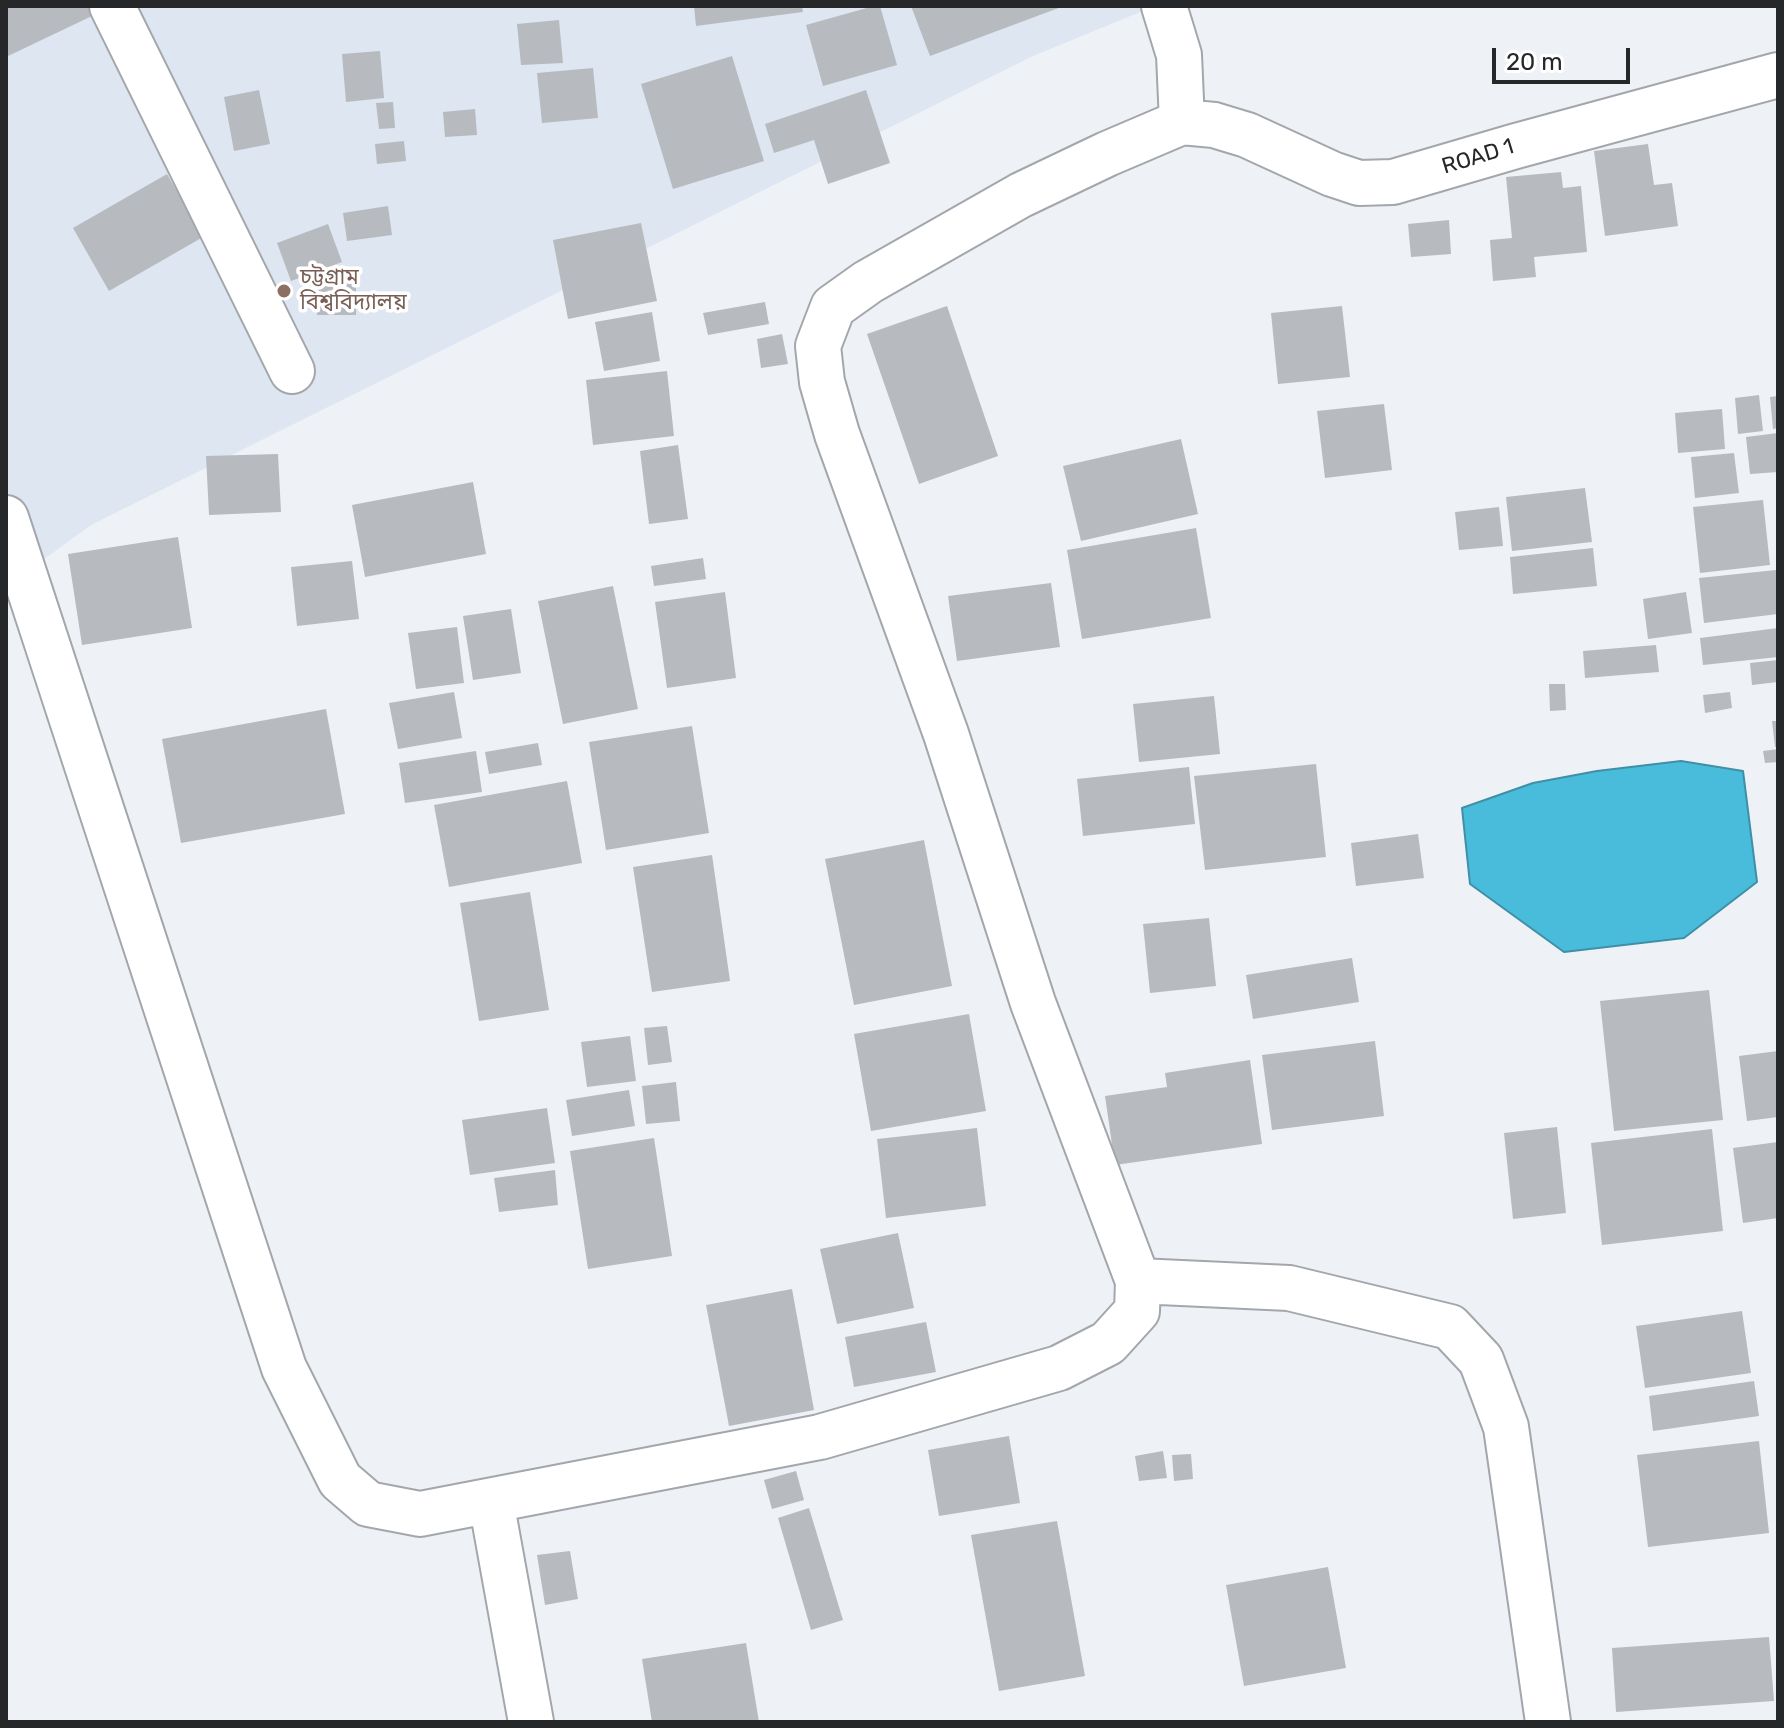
<!DOCTYPE html>
<html>
<head>
<meta charset="utf-8">
<style>
  body { margin:0 }
  #map { position:relative; width:1784px; height:1728px; overflow:hidden; background:#eef2f7; font-family:Rubik,sans-serif }
  canvas { display:block }
  .frame { position:absolute; inset:0; border:8px solid #262729; pointer-events:none }
  .scale { position:absolute; left:1492px; top:48px; width:138px; height:36px; box-sizing:border-box; border:4px solid #262729; border-top:0; padding-left:10px; font-size:24px; line-height:28px; white-space:nowrap; color:#262729; -webkit-text-stroke:6px #fff; paint-order:stroke }
</style>
</head>
<body>
<div id="map">
<canvas width="1784" height="1728"></canvas>
<div class="frame"></div>
<div class="scale">20 m</div>
</div>
<script>
const ctx = document.querySelector('canvas').getContext('2d');
ctx.lineJoin = 'round';
function paint(path, color) { ctx.fillStyle = color; ctx.fill(path, 'evenodd'); }
const poly = rows => new Path2D(rows.map(r => 'M' + r).join(''));
function trace(path, color, width, dash) { ctx.strokeStyle = color; ctx.lineWidth = width; ctx.lineCap = dash ? 'butt' : 'round'; ctx.setLineDash(dash || []); ctx.stroke(path); }
function label(font, color, halo, rows, align = 'center') {
  ctx.font = font + ' Rubik,"Noto Sans Bengali",sans-serif'; ctx.lineWidth = 7; ctx.setLineDash([]); ctx.textBaseline = 'middle'; ctx.strokeStyle = halo; ctx.fillStyle = color; for (const [text, x, y, turn = 0] of rows) {
    ctx.save(); ctx.translate(x, y); ctx.rotate((+turn || 0) * Math.PI / 180); ctx.textAlign = isNaN(turn) ? turn : align; if (halo) ctx.strokeText(text, 0, 0); ctx.fillText(text, 0, 0); ctx.restore();
  }
}
paint(poly([
  [6,6,1155,6,1033,56,91,525,6,587]
]), '#dde6f1');
const water = poly([
  [1681,761,1743,771,1757,882,1684,938,1564,952,1470,884,1462,808,1533,783,1597,771,1681,761]
]);
paint(water, '#4abcdb');
trace(water, '#3f8fa6', 2);
paint(poly([
  [6,6,90,6,94,15,6,57],
  [694,6,802,6,803,12,696,26],
  [874,6,880,6,897,65,823,86,806,25],
  [911,6,1064,6,930,56],
  [559,20,563,63,521,65,517,24],
  [380,51,384,98,346,102,342,54],
  [732,56,764,161,673,189,641,84],
  [593,68,598,118,542,123,537,73],
  [259,90,270,144,234,151,224,97],
  [866,90,890,163,828,184,814,140,774,153,765,124],
  [393,102,395,128,379,129,376,103],
  [475,109,477,135,445,137,443,112],
  [404,141,406,161,377,164,375,144],
  [1648,144,1654,185,1672,183,1678,226,1605,236,1594,151],
  [1561,172,1563,188,1581,186,1587,252,1534,257,1536,277,1493,281,1490,240,1512,238,1506,177],
  [167,174,203,237,109,291,73,228],
  [388,206,392,235,347,241,343,213],
  [1449,220,1451,254,1411,257,1408,224],
  [641,223,657,301,568,319,553,240],
  [328,224,342,262,291,281,277,243],
  [316,283,356,283,356,315,317,315],
  [765,302,769,324,708,335,703,313],
  [947,306,998,456,919,484,867,334],
  [1342,306,1350,377,1278,384,1271,313],
  [652,312,660,361,604,371,595,322],
  [782,334,788,364,761,368,757,339],
  [667,371,674,436,593,445,586,380],
  [1759,395,1763,431,1738,434,1735,398],
  [1778,396,1778,428,1773,429,1770,397],
  [1384,404,1392,470,1325,478,1317,411],
  [1722,409,1725,449,1678,453,1675,413],
  [1778,433,1778,472,1750,474,1746,437],
  [1181,439,1198,514,1081,541,1063,466],
  [678,445,688,519,649,524,640,451],
  [1734,453,1739,493,1695,498,1691,457],
  [278,454,281,512,209,515,206,456],
  [473,482,486,554,365,577,352,505],
  [1585,488,1592,542,1512,551,1506,497],
  [1763,500,1770,565,1700,573,1693,507],
  [1499,507,1503,546,1459,550,1455,512],
  [1196,528,1211,618,1082,639,1067,550],
  [178,537,192,628,82,645,68,554],
  [1593,548,1597,586,1513,594,1510,557],
  [703,558,706,579,654,586,651,566],
  [352,561,359,619,297,626,291,567],
  [1776,570,1778,614,1704,623,1699,578],
  [1051,583,1060,647,957,661,948,596],
  [613,586,638,709,563,724,538,601],
  [725,592,736,678,667,688,655,602],
  [1686,592,1692,633,1648,639,1643,599],
  [511,609,521,673,473,680,463,616],
  [457,627,464,683,416,689,408,633],
  [1778,628,1778,657,1703,665,1700,638],
  [1656,645,1659,672,1585,678,1583,651],
  [1778,660,1778,682,1752,685,1750,663],
  [1549,684,1565,684,1566,710,1550,711],
  [454,692,462,738,398,749,389,703],
  [1730,692,1732,708,1705,713,1703,695],
  [1214,696,1220,754,1139,762,1133,704],
  [326,709,345,814,181,843,162,739],
  [1772,721,1778,721,1778,747,1775,747],
  [692,726,709,833,606,850,589,742],
  [538,743,542,765,489,774,485,752],
  [1778,749,1778,762,1765,763,1763,751],
  [476,751,482,792,405,803,399,763],
  [1316,764,1326,857,1205,870,1194,776],
  [1189,767,1195,824,1083,836,1077,779],
  [567,781,582,863,449,887,434,805],
  [1418,834,1424,878,1356,886,1351,843],
  [924,840,952,986,854,1005,825,859],
  [712,855,730,981,652,992,633,867],
  [530,892,549,1010,479,1021,460,903],
  [1209,918,1216,986,1150,993,1143,924],
  [1352,958,1359,1002,1253,1019,1246,975],
  [1709,990,1723,1120,1614,1131,1600,1001],
  [969,1014,986,1111,871,1131,854,1034],
  [667,1026,672,1062,648,1065,644,1028],
  [630,1036,636,1081,587,1087,581,1042],
  [1375,1041,1384,1116,1272,1130,1262,1055],
  [1778,1051,1778,1117,1747,1121,1739,1056],
  [1250,1060,1262,1144,1115,1165,1105,1096,1167,1087,1165,1073],
  [676,1082,680,1121,646,1124,642,1086],
  [629,1090,635,1126,572,1136,566,1100],
  [547,1108,555,1163,470,1175,462,1120],
  [1557,1127,1566,1213,1513,1219,1504,1133],
  [977,1128,986,1206,886,1218,877,1139],
  [1712,1129,1723,1231,1602,1245,1591,1143],
  [654,1138,672,1256,588,1269,570,1151],
  [1778,1142,1778,1218,1743,1223,1733,1148],
  [555,1170,558,1205,499,1212,494,1178],
  [898,1233,914,1308,837,1324,820,1249],
  [792,1289,814,1410,729,1426,706,1305],
  [1742,1311,1751,1373,1645,1388,1636,1326],
  [926,1322,936,1372,854,1387,845,1337],
  [1754,1381,1759,1416,1653,1431,1649,1396],
  [1009,1436,1020,1503,939,1516,928,1450],
  [1759,1441,1769,1533,1648,1547,1637,1455],
  [1163,1451,1167,1478,1139,1481,1135,1456],
  [1191,1454,1193,1479,1174,1481,1172,1455],
  [796,1471,804,1500,772,1509,764,1480],
  [809,1508,843,1620,811,1630,778,1518],
  [1057,1521,1085,1676,999,1691,971,1535],
  [570,1551,578,1599,545,1605,537,1555],
  [1328,1567,1346,1668,1244,1686,1226,1585],
  [1769,1637,1774,1701,1616,1712,1612,1648],
  [746,1643,759,1722,652,1722,642,1659]
]), '#b7bbc0');
const minor = poly([
  [112,6,292,371],
  [1164,6,1179,55,1182,122],
  [1182,122,1214,125,1247,135,1332,174,1359,183,1393,182,1516,146,1778,75],
  [6,518,284,1368,340,1480,368,1504,420,1514,820,1437,1059,1368,1108,1343,1137,1311,1138,1281,1033,1003,946,734,837,434,822,382,818,346,833,307,868,282,1021,195,1107,154,1182,122],
  [1138,1281,1289,1288,1450,1327,1481,1360,1506,1427,1548,1722],
  [491,1501,531,1722]
]);
trace(minor, '#a3a7ac', 48);
trace(minor, '#fff', 44);
for (const [x, y, r, color] of [
  [284,291,8,"#8d6e63"]
]) { const dot = new Path2D(); dot.arc(x, y, r, 0, 2 * Math.PI); ctx.fillStyle = color; ctx.fill(dot); trace(dot, '#fff', 3); }
label('22px', '#262729', '#fff', [
  ["ROAD 1",1478,157,-17]
]);
label('22px', '#785e54', '#fff', [
  ["চট্টগ্রাম",300,278],
  ["বিশ্ববিদ্যালয়",300,303]
], 'left');
</script>
</body>
</html>
